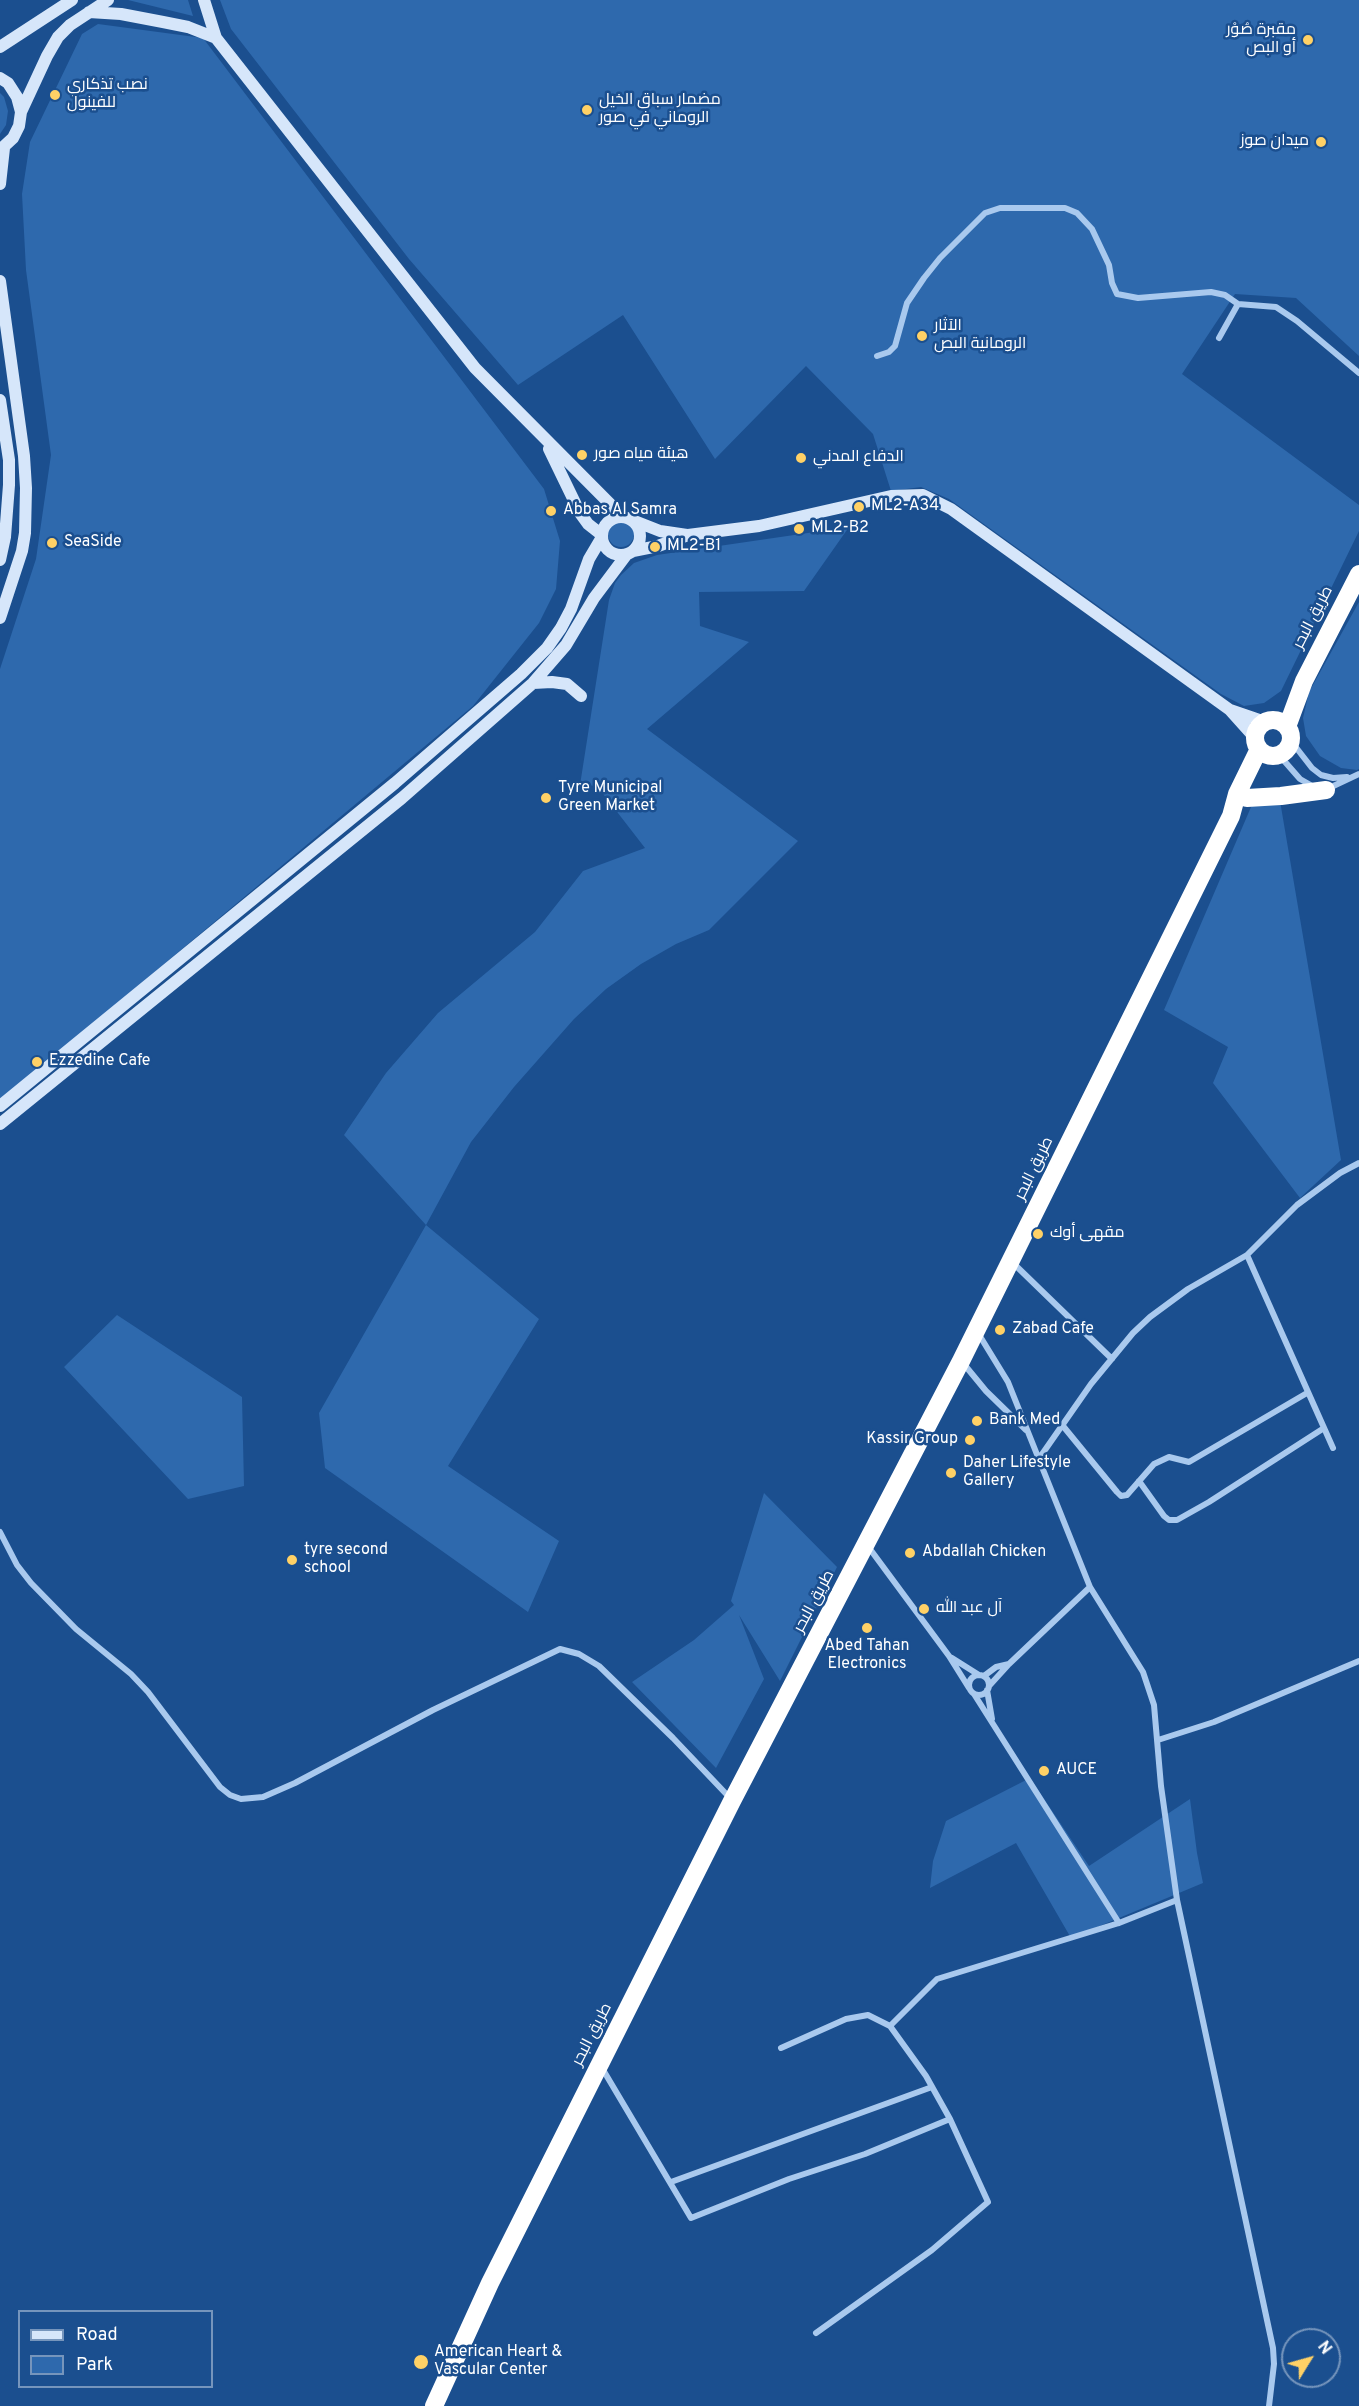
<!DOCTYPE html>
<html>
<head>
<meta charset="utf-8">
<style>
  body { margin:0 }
  #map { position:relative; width:1359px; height:2406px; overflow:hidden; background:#1b4f8f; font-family:Overpass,sans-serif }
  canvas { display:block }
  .legend { position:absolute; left:18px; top:2310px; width:195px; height:78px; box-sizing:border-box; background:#1b4f8f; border:2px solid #7695bc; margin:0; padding:8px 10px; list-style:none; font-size:18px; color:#fff }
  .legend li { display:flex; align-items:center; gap:12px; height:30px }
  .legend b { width:30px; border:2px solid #7695bc }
  .north { position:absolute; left:1281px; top:2328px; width:60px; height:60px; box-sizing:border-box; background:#1b4f8f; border:2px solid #7695bc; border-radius:50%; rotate:53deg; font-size:16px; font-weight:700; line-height:24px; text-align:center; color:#fff }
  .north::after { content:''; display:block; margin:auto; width:21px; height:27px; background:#ffd166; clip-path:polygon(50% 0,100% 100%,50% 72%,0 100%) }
</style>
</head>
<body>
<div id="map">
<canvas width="1359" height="2406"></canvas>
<ul class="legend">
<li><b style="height:8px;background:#d6e6fa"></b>Road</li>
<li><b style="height:16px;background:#2e69ad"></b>Park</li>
</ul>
<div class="north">N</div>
</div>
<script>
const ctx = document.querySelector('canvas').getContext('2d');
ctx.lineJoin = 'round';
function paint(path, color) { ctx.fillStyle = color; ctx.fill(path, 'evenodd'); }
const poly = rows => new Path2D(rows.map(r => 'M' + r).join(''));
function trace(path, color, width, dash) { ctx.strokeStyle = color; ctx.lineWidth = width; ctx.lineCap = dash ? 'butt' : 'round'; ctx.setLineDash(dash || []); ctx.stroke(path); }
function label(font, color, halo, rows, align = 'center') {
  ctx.font = font + ' Overpass,Cairo,sans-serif'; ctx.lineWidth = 5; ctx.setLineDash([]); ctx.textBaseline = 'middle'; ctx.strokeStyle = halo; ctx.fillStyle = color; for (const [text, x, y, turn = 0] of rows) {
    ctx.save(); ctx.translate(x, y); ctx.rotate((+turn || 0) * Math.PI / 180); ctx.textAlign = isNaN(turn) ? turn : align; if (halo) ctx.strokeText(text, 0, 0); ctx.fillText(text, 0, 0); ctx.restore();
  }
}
paint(poly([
  [128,0,188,0,193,16],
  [220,0,1359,0,1359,356,1296,298,1235,294,1182,374,1359,505,1359,531,1281,691,1264,703,1244,706,1221,694,949,499,921,487,891,491,873,434,806,366,715,459,623,315,518,385,409,259,231,29],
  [98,24,203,38,544,489,560,541,556,589,539,623,473,706,0,1101,0,669,36,559,51,455,26,270,22,194,30,142,82,34],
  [0,93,4,97,8,111,6,125,0,134],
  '608 534a13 13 0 1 1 26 0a13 13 0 1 1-26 0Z',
  [849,527,804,591,699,592,700,626,749,642,647,729,798,841,709,930,676,944,641,964,606,989,574,1019,514,1087,471,1142,426,1225,539,1319,448,1466,559,1541,528,1612,325,1468,319,1413,426,1225,344,1135,386,1073,438,1013,535,932,583,871,645,848,597,786,580,785,609,600,615,583,621,575,634,563,657,555],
  [1359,602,1359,769,1357,770,1341,768,1320,756,1306,736,1303,718,1309,692],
  [1279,795,1341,1160,1300,1198,1213,1083,1228,1047,1164,1010,1254,800],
  [117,1315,242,1397,244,1486,188,1499,64,1367],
  [764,1493,837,1567,780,1681,739,1615,764,1679,716,1768,632,1682,694,1640,734,1605,731,1601],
  [1030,1778,1089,1866,1190,1799,1197,1853,1203,1883,1071,1938,1016,1843,930,1888,933,1861,946,1821]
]), '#2e69ad');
trace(poly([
  [1219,338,1238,304],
  [877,356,889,352,895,346,907,303,924,278,940,258,985,213,1000,208,1065,208,1077,213,1092,229,1109,265,1112,283,1117,294,1138,298,1211,292,1225,295,1238,304,1276,307,1297,321,1359,373],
  [1291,741,1312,768,1321,775,1333,778,1347,777],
  [1279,755,1300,779,1314,787],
  [1327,789,1359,774],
  [1247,1255,1333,1448],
  [1013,1263,1112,1359],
  [978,1333,1008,1382,1090,1587,1143,1672,1154,1705,1161,1786,1177,1900,1273,2348,1274,2364,1269,2406],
  [963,1363,986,1391,1026,1430],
  [1063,1426,1117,1492,1121,1496,1127,1495,1154,1464,1169,1457,1189,1462,1307,1393],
  [1038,1460,1091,1384,1133,1333,1150,1317,1188,1289,1247,1255,1297,1205,1340,1173,1359,1163],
  [1139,1481,1164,1516,1169,1520,1177,1520,1209,1502,1324,1428],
  [0,1532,17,1565,31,1583,76,1629,131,1674,148,1692,220,1787,230,1795,241,1799,263,1797,295,1783,433,1710,560,1649,579,1654,599,1666,673,1738,730,1798],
  [867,1545,949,1656,969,1688],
  [952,1658,979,1675],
  '969 1685a10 10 0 1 1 20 0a10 10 0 1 1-20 0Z',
  [984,1676,996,1667,1009,1664],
  [989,1686,1009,1664,1090,1587],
  [987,1690,992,1719],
  [974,1694,1119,1923],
  [1158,1740,1214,1722,1359,1661],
  [890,2026,937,1979,1119,1923,1177,1900],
  [781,2048,846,2019,868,2015,890,2026,926,2076,950,2119,988,2202,932,2250,816,2333],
  [602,2068,691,2218,789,2179,865,2154,950,2119],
  [671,2182,932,2087]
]), '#a9c9ee', 6);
trace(poly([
  [204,0,216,38,475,368,623,517],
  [89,12,121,14,163,22,188,27,216,38],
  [0,47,72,0],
  [0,78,8,83,17,97,21,112,19,126,13,138,0,150],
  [21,112,47,56,58,37,70,25,108,0],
  [0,184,4,148],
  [0,281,24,456,26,488,25,533,22,551,0,618],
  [0,400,9,460,9,485,5,537,0,560],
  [549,449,580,513,588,524,602,535],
  '602 536a19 19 0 1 1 38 0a19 19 0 1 1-38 0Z',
  [632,520,660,531,687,535],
  [633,551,658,546,688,535,759,526,891,496,923,495,951,509,1230,710,1256,739],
  [533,683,552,682,567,684,581,696],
  [1230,710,1265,722],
  [0,1106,395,783,521,674,547,648,561,628,571,609,589,559,602,537],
  [0,1124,402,798,533,683,566,645,594,598,627,554]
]), '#d6e6fa', 12);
trace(poly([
  '1255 738a18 18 0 1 1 36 0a18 18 0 1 1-36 0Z',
  [1287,727,1304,681,1359,574],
  [1247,798,1281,796,1326,790],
  [434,2406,490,2283,732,1801,961,1361,1231,816,1237,794,1259,749]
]), '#fff', 18);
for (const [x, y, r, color] of [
  [1308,40,6,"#ffd166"],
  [55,95,6,"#ffd166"],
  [587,110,6,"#ffd166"],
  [1321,142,6,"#ffd166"],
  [922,336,6,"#ffd166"],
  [582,455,6,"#ffd166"],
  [801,458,6,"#ffd166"],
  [859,507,6,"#ffd166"],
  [551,511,6,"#ffd166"],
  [799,529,6,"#ffd166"],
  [52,543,6,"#ffd166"],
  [655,547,6,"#ffd166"],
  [546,798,6,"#ffd166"],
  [37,1062,6,"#ffd166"],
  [1038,1234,6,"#ffd166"],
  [1000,1330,6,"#ffd166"],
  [977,1421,6,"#ffd166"],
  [970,1440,6,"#ffd166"],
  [951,1473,6,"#ffd166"],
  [910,1553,6,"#ffd166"],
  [292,1560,6,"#ffd166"],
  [924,1609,6,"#ffd166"],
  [867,1628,6,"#ffd166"],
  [1044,1771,6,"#ffd166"],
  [421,2362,8,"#ffd166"]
]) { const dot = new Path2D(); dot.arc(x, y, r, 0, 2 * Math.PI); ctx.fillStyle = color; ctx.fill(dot); trace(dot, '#1b4f8f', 2); }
label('16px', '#fff', '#1b4f8f', [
  ["مقبرة صُوْر",1296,31,"right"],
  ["أو البص",1296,49,"right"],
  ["نصب تذكاري",67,86],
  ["للفينول",67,104],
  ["مضمار سباق الخيل",599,101],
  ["الروماني في صور",599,119],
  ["ميدان صوز",1309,142,"right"],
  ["الآثار",934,327],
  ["الرومانية البص",934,345],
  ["هيئة مياه صور",594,455],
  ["الدفاع المدني",813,458],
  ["ML2-A34",871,507],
  ["Abbas Al Samra",563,511],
  ["ML2-B2",811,529],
  ["SeaSide",64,543],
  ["ML2-B1",667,547],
  ["Tyre Municipal",558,789],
  ["Green Market",558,807],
  ["Ezzedine Cafe",49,1062],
  ["مقهى أوك",1050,1234],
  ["Zabad Cafe",1012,1330],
  ["Bank Med",989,1421],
  ["Kassir Group",958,1440,"right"],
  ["Daher Lifestyle",963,1464],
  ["Gallery",963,1482],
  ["tyre second",304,1551],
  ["school",304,1569],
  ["Abdallah Chicken",922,1553],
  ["آل عبد الله",936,1609],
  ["Abed Tahan",867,1647,"center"],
  ["Electronics",867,1665,"center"],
  ["AUCE",1056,1771],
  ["American Heart &",434,2353],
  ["Vascular Center",434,2371]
], 'left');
label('16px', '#fff', '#1b4f8f', [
  ["طريق البحر",1314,618,-63],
  ["طريق البحر",1035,1169,-64],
  ["طريق البحر",815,1602,-62],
  ["طريق البحر",593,2035,-63]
]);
</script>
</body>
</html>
